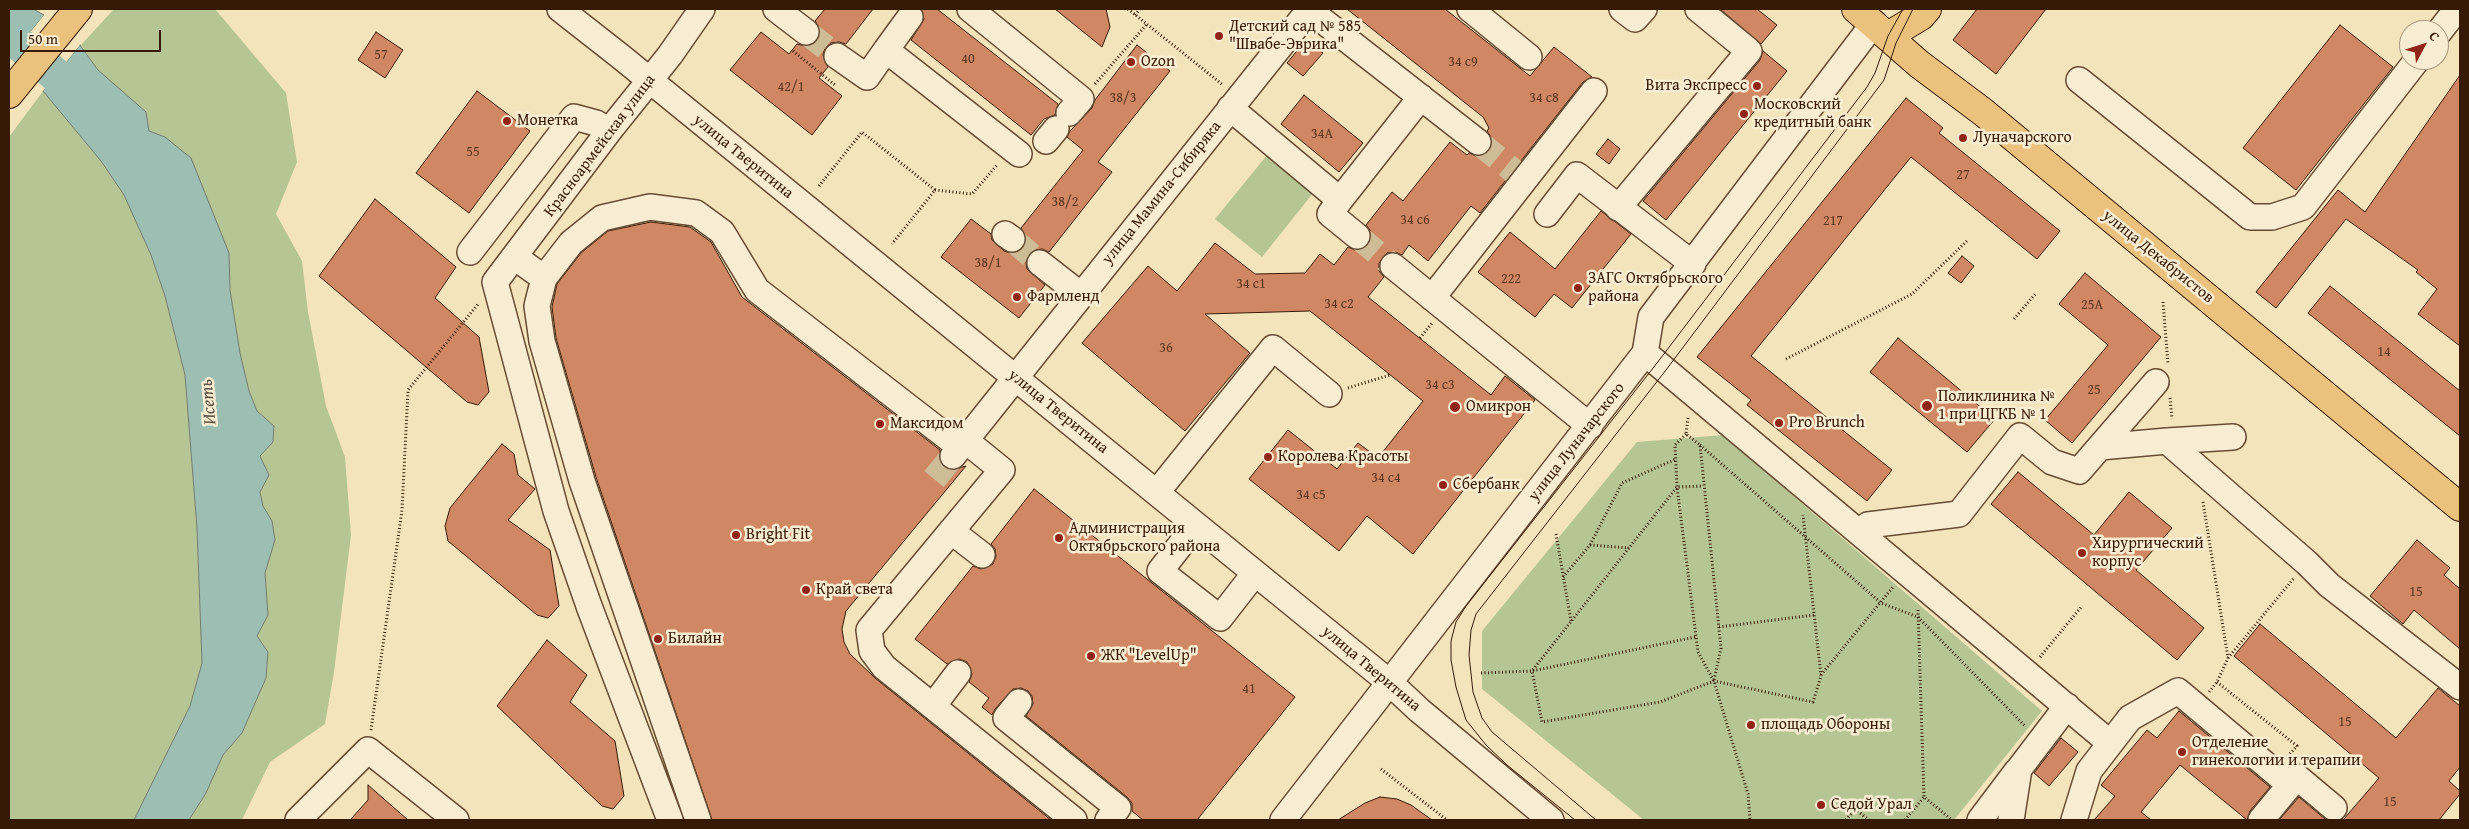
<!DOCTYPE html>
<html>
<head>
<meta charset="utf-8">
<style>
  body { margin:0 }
  #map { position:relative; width:2469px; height:829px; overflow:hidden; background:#f4e4bb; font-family:"Gentium Book Plus",serif }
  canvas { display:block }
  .frame { position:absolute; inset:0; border:10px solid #361a06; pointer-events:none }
  .north { position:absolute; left:2399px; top:20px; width:50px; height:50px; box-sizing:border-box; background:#f8edd3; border:1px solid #aa9981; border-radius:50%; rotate:50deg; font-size:14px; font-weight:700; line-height:20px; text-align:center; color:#361a06 }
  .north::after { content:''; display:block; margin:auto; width:18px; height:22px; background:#8f2418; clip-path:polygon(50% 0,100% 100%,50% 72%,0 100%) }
  .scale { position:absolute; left:20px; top:30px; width:141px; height:22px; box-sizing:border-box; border:2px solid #361a06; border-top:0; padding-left:6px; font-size:15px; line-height:18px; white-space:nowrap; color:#361a06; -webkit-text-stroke:4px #f8edd3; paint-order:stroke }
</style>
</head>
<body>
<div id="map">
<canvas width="2469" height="829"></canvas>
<div class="frame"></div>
<div class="north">С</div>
<div class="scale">50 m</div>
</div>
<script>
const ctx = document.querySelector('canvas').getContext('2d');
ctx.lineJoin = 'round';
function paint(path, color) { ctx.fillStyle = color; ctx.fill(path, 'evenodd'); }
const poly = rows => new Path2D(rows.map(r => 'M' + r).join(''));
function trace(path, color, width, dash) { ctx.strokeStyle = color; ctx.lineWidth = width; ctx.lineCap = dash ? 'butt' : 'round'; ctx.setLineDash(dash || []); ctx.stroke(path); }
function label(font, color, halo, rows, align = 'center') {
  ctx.font = font + ' "Gentium Book Plus",serif'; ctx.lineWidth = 5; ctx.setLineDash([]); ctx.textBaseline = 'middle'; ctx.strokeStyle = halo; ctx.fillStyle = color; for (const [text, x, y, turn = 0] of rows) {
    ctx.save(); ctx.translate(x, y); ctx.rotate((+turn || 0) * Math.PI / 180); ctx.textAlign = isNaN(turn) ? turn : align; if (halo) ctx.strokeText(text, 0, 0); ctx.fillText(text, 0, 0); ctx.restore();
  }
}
paint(poly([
  [114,9,215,9,286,93,297,162,276,214,302,261,308,312,326,406,345,457,351,535,334,672,325,724,270,762,242,820,189,820,206,793,223,755,242,733,266,678,268,652,257,636,268,615,265,573,275,540,272,521,263,506,260,492,269,475,260,456,273,442,274,426,257,411,249,391,240,353,230,290,229,253,165,137,149,131,117,89,98,70,81,45],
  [43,91,101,161,124,195,151,255,165,296,185,375,197,528,202,663,190,706,134,820,9,820,9,137],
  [1268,154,1314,192,1262,257,1215,219],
  [1723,435,2042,711,1954,820,1644,820,1482,689,1482,631,1637,442]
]), '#b6c594');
const water = poly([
  [9,9,33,9,44,15,9,59,9,9],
  [80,45,98,70,146,112,149,131,165,137,191,158,229,253,230,290,240,353,249,391,257,411,274,426,273,442,260,456,269,475,260,492,263,506,272,521,275,540,265,573,268,615,257,636,268,652,266,678,242,733,223,755,206,793,189,820,134,820,190,706,202,663,197,528,185,375,165,296,151,255,124,195,101,161,43,91,80,45]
]);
paint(water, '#9cbeb3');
trace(water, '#737c6e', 1);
paint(poly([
  [44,15,46,17,9,62,9,59],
  [79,43,80,45,43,91,41,90]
]), '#f4e4bb');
trace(poly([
  [9,35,64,82,87,108]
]), '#9cbeb3', 34);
const building = poly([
  [825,9,873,9,846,44,839,42,831,43,825,48,823,55,828,67,819,78,842,96,812,135,730,70,761,32,789,54,797,44,805,46,812,45,820,34,819,27,815,21,825,9],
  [921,9,937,9,1058,104,1055,115,1044,119,1031,135,911,40,924,19,921,9],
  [1055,9,1106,9,1110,27,1102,47,1055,9],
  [1347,9,1445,9,1530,76,1554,47,1592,77,1583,82,1480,213,1471,206,1428,261,1409,245,1402,255,1395,252,1387,253,1379,263,1379,271,1384,277,1368,297,1491,395,1505,376,1535,400,1413,554,1367,516,1339,551,1249,479,1288,430,1337,469,1358,443,1378,458,1423,401,1310,311,1205,314,1250,353,1185,431,1082,343,1148,266,1177,291,1215,243,1255,274,1305,273,1320,254,1334,265,1348,247,1355,250,1368,245,1371,238,1370,230,1366,225,1392,192,1403,201,1450,142,1467,155,1469,153,1476,156,1483,155,1489,151,1492,144,1491,137,1487,131,1489,128,1483,117,1347,9],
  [1720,9,1757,9,1777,25,1761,44,1720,9],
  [1977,9,2046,9,1996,74,1953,40,1977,9],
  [2340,25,2393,67,2296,190,2243,148,2340,25],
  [376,32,403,50,385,78,358,60,376,32],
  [1306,40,1323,53,1303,76,1287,63,1306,40],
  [1137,45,1170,71,1098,162,1112,172,1049,252,1042,249,1035,250,1028,255,1026,262,1027,269,1045,285,1019,318,941,257,971,219,991,234,992,240,1004,251,1011,253,1023,248,1026,240,1021,228,1083,150,1067,137,1070,131,1092,108,1095,100,1137,45],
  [1763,51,1787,71,1666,220,1643,201,1760,60,1763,51],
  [2460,75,2460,346,2418,314,2437,289,2416,272,2418,270,2346,219,2276,308,2256,292,2338,190,2365,212,2460,75],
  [477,91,530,131,469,213,416,173,477,91],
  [1304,95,1363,143,1339,172,1281,124,1304,95],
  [1906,98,1943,128,1939,133,2060,231,2037,259,1911,157,1751,356,1892,470,1867,501,1747,405,1751,400,1697,357,1906,98],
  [1608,139,1620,149,1609,164,1596,154,1608,139],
  [375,199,456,267,435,298,479,337,489,392,478,405,467,402,319,276,375,199],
  [1601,211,1631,234,1572,308,1554,294,1535,317,1478,272,1510,232,1555,269,1601,211],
  [651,222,690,227,711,242,742,297,940,450,940,461,944,467,951,470,966,466,846,611,842,629,844,642,850,654,875,678,1051,820,712,820,596,477,556,338,552,307,557,284,581,253,608,231,651,222],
  [1962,256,1974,266,1961,283,1948,273,1962,256],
  [2085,273,2161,337,2072,443,2045,420,2108,345,2059,304,2085,273],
  [2330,286,2460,391,2460,436,2308,313,2330,286],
  [1898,338,1995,419,1967,452,1870,372,1898,338],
  [502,444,514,454,518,475,535,489,508,520,550,550,559,606,548,618,537,615,448,541,445,526,450,508,502,444],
  [2018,472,2094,535,2129,492,2172,528,2136,570,2204,628,2177,660,1991,504,2018,472],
  [1034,489,1295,697,1197,820,1143,820,1132,811,1132,803,1127,797,1026,716,1033,704,1032,696,1028,691,1021,688,1013,689,995,709,992,715,982,707,989,698,969,682,972,674,967,662,959,659,947,664,915,639,973,566,981,569,993,564,996,556,995,549,991,544,1034,489],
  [2417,540,2450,568,2444,575,2460,589,2460,649,2414,610,2403,624,2370,596,2417,540],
  [2260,624,2396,738,2438,688,2460,706,2460,767,2449,781,2460,791,2460,794,2439,820,2343,820,2379,778,2234,656,2260,624],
  [547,640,587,675,570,702,615,741,624,796,613,809,602,806,497,706,547,640],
  [2179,711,2270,787,2250,811,2247,820,2180,765,2141,812,2151,820,2094,820,2115,796,2101,785,2147,730,2157,738,2179,711],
  [2061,738,2078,752,2049,786,2034,773,2061,738],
  [368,785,408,820,350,820,368,800,368,785],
  [1380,797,1397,799,1411,805,1432,820,1338,820,1365,803,1380,797],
  [2299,797,2325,819,2326,820,2279,820,2299,797]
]);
paint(building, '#d08764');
trace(building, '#361a06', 1);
trace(poly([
  [806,32,837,56],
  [1478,142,1516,173],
  [1357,236,1393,266],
  [1012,239,1040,263],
  [934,479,953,456]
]), '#cebc97', 25, [25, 12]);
const minor = poly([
  [560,9,620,56,1389,682,1419,710,1551,820],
  [776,9,806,32],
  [970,9,1081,99,1069,113],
  [1470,9,1529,57],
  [1622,9,1635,19,1644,9],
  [1309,10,1478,142],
  [910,17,886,50,1019,154],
  [2439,32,2457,9],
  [837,56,867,77,886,50],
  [2079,80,2250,217,2272,217,2303,207,2417,60],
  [1230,108,1340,200,1330,214,1357,236],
  [1046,141,1056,129],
  [1340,200,1421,97],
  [1618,208,1749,51,1698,9],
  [1547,214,1577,175,1693,264],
  [1005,234,1012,239],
  [470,252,574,117,596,123,609,131],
  [516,258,544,278,537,306,542,341,582,481,698,820],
  [1040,263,1081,295],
  [1393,266,1590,426],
  [544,278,571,243,602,218,650,207,696,213,722,232,757,290,960,447],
  [1432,298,1594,91],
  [1645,353,2110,743],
  [965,440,1002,470,869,630,872,651,884,667,1074,820],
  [2167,441,2233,437],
  [2100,447,2167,441,2307,563,2329,585,2460,687],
  [953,456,1310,9],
  [1157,492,1273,348,1329,394],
  [1196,525,1160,571,1220,618,1255,573],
  [1868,525,1959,514,2020,436,2052,462,2079,471,2156,382],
  [951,531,982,555],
  [1019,702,1006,718,1118,808,1108,820],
  [933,706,958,673],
  [2290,785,2297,777,2334,808],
  [298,820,368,750,456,820],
  [670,820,589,606,556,511,495,282,609,131,670,55,702,9],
  [1283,820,1645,353,1651,317,1874,23],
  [1980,820,2017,771],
  [2011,820,2019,769,2067,706],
  [2074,820,2089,771,2130,718,2178,691,2290,785,2261,820]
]);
const major = poly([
  [1856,9,1919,64,1983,112,2460,507],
  [1888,36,1921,16,1927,9],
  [9,94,78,9]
]);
trace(minor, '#664c33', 28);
trace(major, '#361a06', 30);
trace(poly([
  [1128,9,1223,85],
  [1135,15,1140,9],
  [793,51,835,85],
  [1095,84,1147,24],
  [819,186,862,132,935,190,892,244],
  [935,190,972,194,998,164],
  [2163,302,2168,364],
  [2014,319,2036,293],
  [1420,338,1432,323],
  [1786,359,1912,294,1968,240],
  [1348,388,1390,375],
  [2170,398,2172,419],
  [1688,418,1686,434,1700,445,1721,648,1714,680],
  [1686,434,1675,445,1677,487,1698,652,1714,681,1748,794,1750,820],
  [1700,445,1881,603,1918,617,2025,726],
  [2203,502,2228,658,2217,682,2209,692],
  [1556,534,1571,621],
  [1590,545,1629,548],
  [1563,577,1590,545,1622,483,1676,459],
  [1918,610,1924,797],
  [1719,627,1814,615],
  [1695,637,1532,671,1677,487,1703,486],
  [2040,657,2082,606],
  [2228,658,2294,578],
  [1481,673,1532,671,1542,722,1660,702,1714,681,1813,702,1821,676,1803,515],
  [1821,675,1893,587],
  [2217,682,2297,746,2287,757],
  [371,730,402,510,408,390,479,303],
  [1381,769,1447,820],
  [1846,820,1855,809,1869,820],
  [1905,820,1924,797,1952,820]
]), '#361a06', 3, [1, 2.5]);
trace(minor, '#f8edd3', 25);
trace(major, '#eac27e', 28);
trace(poly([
  [1575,820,1507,765,1486,745,1466,720,1456,687,1451,660,1451,641,1456,622,1466,606,1657,363,1867,87,1875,73,1888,36,1903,9],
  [1596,820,1492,732,1482,718,1473,692,1469,655,1471,630,1476,614,1666,370,1884,80,1896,43,1913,9]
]), '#361a06', 1);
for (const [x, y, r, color] of [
  [1219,36,5,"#8f2418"],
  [1131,62,5,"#8f2418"],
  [1757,86,5,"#8f2418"],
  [1744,114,5,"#8f2418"],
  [507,121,5,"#8f2418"],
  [1963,138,5,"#8f2418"],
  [1578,288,5,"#8f2418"],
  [1017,297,5,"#8f2418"],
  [1927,406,6,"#8f2418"],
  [1455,407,6,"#8f2418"],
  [1779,423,5,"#8f2418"],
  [880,424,5,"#8f2418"],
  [1268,457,5,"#8f2418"],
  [1443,485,5,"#8f2418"],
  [736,535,5,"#8f2418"],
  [1059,538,5,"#8f2418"],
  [2082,553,5,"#8f2418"],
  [806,590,5,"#8f2418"],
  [658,639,5,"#8f2418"],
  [1091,656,5,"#8f2418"],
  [1751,725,5,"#8f2418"],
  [2182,752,5,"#8f2418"],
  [1821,805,5,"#8f2418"]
]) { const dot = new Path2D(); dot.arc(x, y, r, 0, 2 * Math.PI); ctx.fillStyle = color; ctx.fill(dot); trace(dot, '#f8edd3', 2); }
label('14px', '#5c351e', null, [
  ["57",381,55],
  ["40",968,59],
  ["34 с9",1463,62],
  ["42/1",791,87],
  ["38/3",1123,98],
  ["34 с8",1544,98],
  ["34А",1322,134],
  ["55",473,152],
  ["27",1963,175],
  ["38/2",1065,202],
  ["34 с6",1415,220],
  ["217",1833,221],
  ["38/1",988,263],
  ["222",1511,279],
  ["34 с1",1251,284],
  ["34 с2",1339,304],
  ["25А",2092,305],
  ["36",1166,348],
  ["14",2384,352],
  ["34 с3",1440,385],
  ["25",2094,390],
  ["34 с4",1386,478],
  ["34 с5",1311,495],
  ["15",2416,592],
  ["41",1249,689],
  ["15",2345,722],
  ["15",2390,802]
]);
label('16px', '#361a06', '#f8edd3', [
  ["Детский сад № 585",1229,27],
  ["\"Швабе-Эврика\"",1229,45],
  ["Ozon",1141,62],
  ["Вита Экспресс",1747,86,"right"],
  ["Московский",1754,105],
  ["кредитный банк",1754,123],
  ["Монетка",517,121],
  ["Луначарского",1973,138],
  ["ЗАГС Октябрьского",1588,279],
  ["района",1588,297],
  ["Фармленд",1027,297],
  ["Поликлиника №",1938,397],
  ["1 при ЦГКБ № 1",1938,415],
  ["Омикрон",1466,407],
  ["Pro Brunch",1789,423],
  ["Максидом",890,424],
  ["Королева Красоты",1278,457],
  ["Сбербанк",1453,485],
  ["Администрация",1069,529],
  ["Октябрьского района",1069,547],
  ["Bright Fit",746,535],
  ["Хирургический",2092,544],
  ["корпус",2092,562],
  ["Край света",816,590],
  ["Билайн",668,639],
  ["ЖК \"LevelUp\"",1101,656],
  ["площадь Обороны",1761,725],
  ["Отделение",2192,743],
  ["гинекологии и терапии",2192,761],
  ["Седой Урал",1831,805]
], 'left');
label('16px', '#361a06', '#f8edd3', [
  ["Красноармейская улица",600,146,-53],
  ["улица Тверитина",743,157,39],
  ["улица Мамина-Сибиряка",1162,193,-51],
  ["улица Декабристов",2158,257,39],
  ["улица Тверитина",1058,412,39],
  ["улица Луначарского",1577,442,-52],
  ["улица Тверитина",1371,669,40]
]);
label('italic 18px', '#5a5343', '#f8edd3', [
  ["Исеть",209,402,-95]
]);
</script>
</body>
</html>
